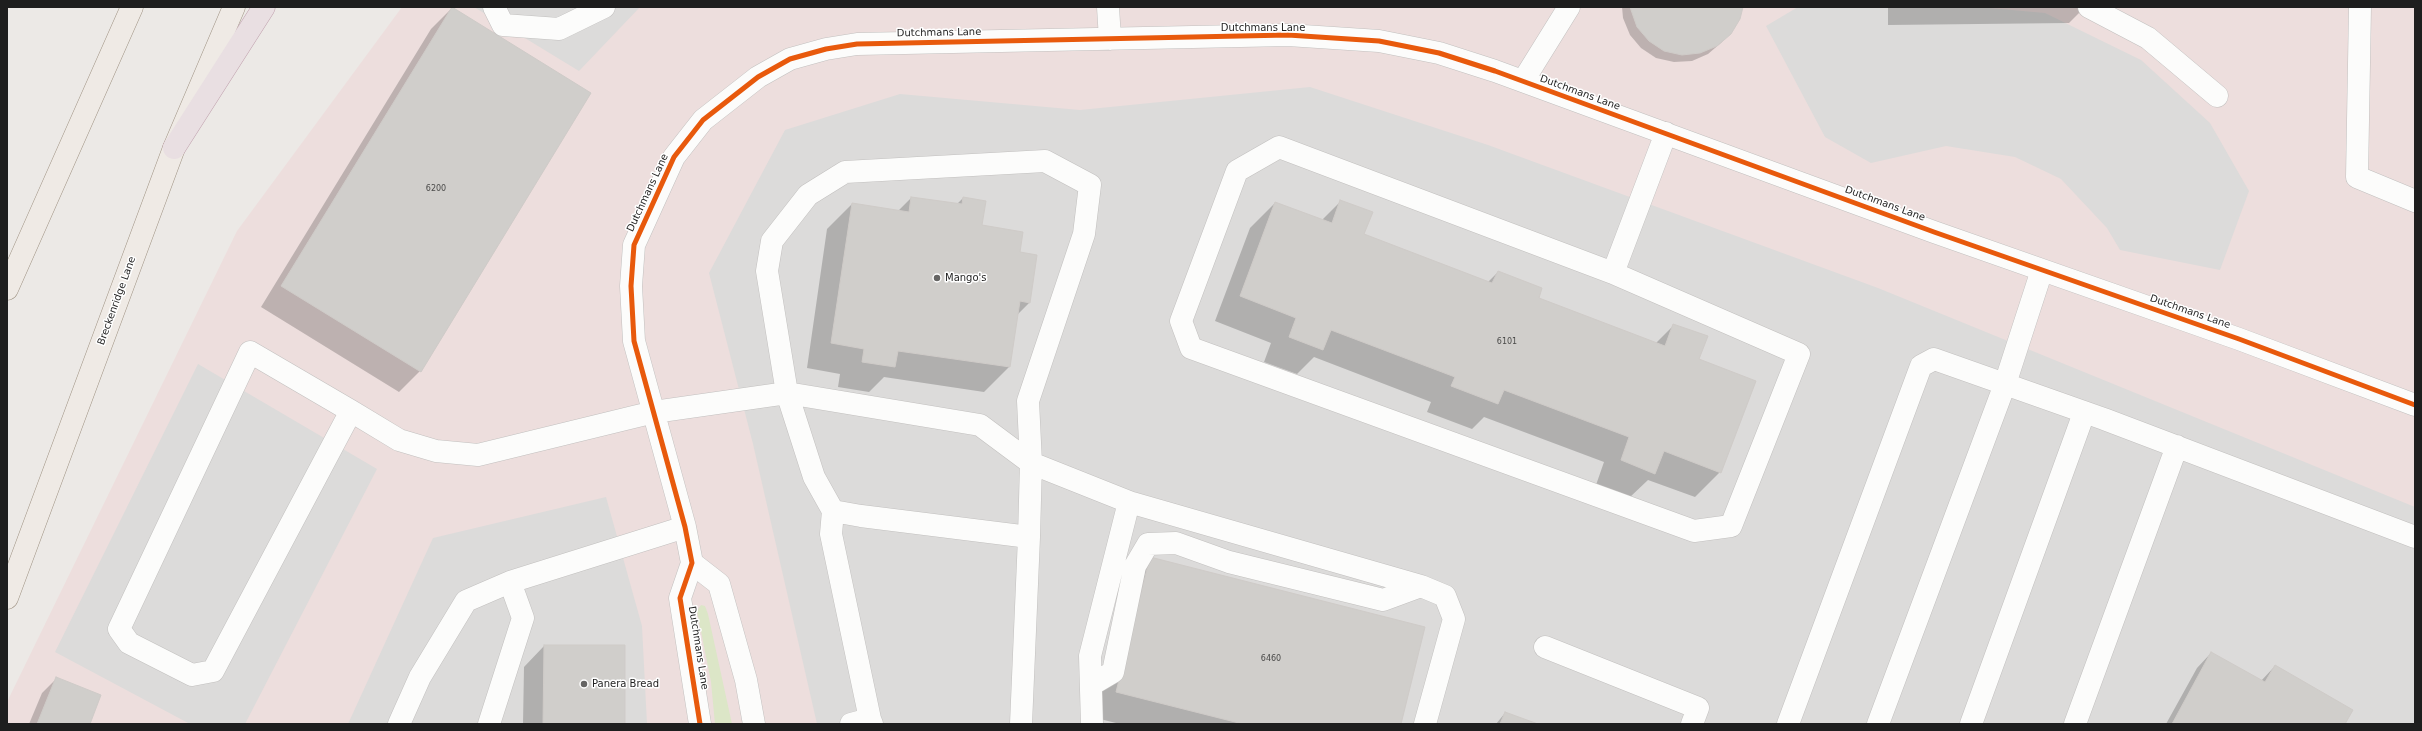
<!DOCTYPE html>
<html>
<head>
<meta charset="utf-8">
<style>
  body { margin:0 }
  #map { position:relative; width:2422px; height:731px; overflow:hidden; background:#ece9e6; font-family:"DejaVu Sans",sans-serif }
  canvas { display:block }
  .frame { position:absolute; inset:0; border:8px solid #1e1e1e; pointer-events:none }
</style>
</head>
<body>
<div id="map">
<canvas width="2422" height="731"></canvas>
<div class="frame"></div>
</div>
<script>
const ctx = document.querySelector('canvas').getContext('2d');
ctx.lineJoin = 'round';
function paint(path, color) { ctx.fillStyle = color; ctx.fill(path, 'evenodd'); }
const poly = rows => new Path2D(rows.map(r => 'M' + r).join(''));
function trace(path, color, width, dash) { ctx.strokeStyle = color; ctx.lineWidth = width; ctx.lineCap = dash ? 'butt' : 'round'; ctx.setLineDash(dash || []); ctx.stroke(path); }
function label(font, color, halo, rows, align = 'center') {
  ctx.font = font + ' "DejaVu Sans",sans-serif'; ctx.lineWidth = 3; ctx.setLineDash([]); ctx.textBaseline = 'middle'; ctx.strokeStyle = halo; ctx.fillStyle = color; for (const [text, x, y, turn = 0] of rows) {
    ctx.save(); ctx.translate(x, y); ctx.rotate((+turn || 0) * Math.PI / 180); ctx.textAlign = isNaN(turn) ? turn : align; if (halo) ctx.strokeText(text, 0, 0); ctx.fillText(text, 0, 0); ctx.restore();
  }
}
paint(poly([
  [402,7,2415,7,2415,724,7,724,7,702,237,231]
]), '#eddedd');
paint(poly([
  [701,605,705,606,708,614,732,724,715,724,711,682,697,611]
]), '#dce6c7');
paint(poly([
  [474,7,640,7,579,71],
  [1798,7,1978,7,2045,13,2141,60,2210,123,2249,191,2220,270,2120,250,2107,228,2061,179,2015,157,1946,146,1871,163,1825,137,1766,26],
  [1310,87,1488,145,1878,288,2415,507,2415,724,817,724,753,444,709,273,785,130,900,94,1080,110],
  [198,364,377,469,245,724,190,724,55,652],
  [606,497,642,626,647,724,348,724,433,538]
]), '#dcdbda');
paint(poly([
  [1622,7,1743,7,1722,42,1708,54,1692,61,1674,62,1656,58,1641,48,1630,35,1623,18],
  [1888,7,2085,7,2069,23,1888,25],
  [452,8,420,371,399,392,261,307,431,29],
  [911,198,957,204,963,198,981,226,1019,253,1029,303,1017,315,1009,367,984,392,884,377,869,392,838,387,840,374,807,368,827,229,852,204,898,211],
  [1340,202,1363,235,1488,282,1498,272,1537,298,1655,344,1674,325,1698,360,1720,472,1695,497,1648,480,1629,498,1596,485,1604,462,1484,417,1472,429,1427,412,1431,402,1314,357,1297,374,1264,362,1271,343,1215,321,1250,228,1275,203,1322,220],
  [1150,558,1400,724,1120,724,1092,717,1125,583],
  [544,646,624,724,523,724,524,667],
  [2211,653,2261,681,2275,666,2344,724,2166,724,2197,668],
  [57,678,89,724,29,724,42,693],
  [1505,713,1535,724,1496,724]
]), '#0003');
const building = poly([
  [452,7,591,93,421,372,281,286,452,7],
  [1630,7,1743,7,1740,19,1731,34,1717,46,1700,53,1682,55,1664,51,1649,41,1637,27,1630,7],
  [911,197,962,204,963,197,986,201,982,225,1023,232,1020,252,1037,255,1030,303,1020,301,1010,367,898,351,895,367,862,362,864,349,831,343,852,203,909,212,911,197],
  [1340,200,1373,212,1364,234,1492,283,1498,271,1542,288,1539,298,1665,346,1673,324,1708,336,1699,359,1756,381,1721,473,1664,451,1655,474,1621,460,1629,437,1504,390,1498,404,1451,386,1455,377,1331,330,1323,350,1289,337,1296,318,1240,296,1275,202,1332,223,1340,200],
  [1150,557,1425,627,1401,724,1243,724,1116,692,1150,557],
  [544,645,625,645,625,724,543,724,544,645],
  [2211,652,2265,682,2275,665,2353,710,2345,724,2172,724,2211,652],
  [56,677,101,695,90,724,37,724,56,677],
  [1505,712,1538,724,1500,724,1505,712]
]);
paint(building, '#d0cecb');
trace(building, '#cfcbc8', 1);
const minor = poly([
  [494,7,503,25,559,29,604,7],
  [1108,7,1110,39],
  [2089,7,2148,38,2217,96],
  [2360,7,2357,177,2415,201],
  [1523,81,1569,7],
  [1613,273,1799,354,1731,526,1694,531,1191,348,1181,321,1237,171,1279,147,1613,273,1666,133],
  [351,411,213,671,192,675,129,643,119,629,250,352,351,411,399,440,436,451,478,455,654,412,787,393,980,425,1031,463,1129,502,1421,586,1445,596,1454,619,1425,724],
  [833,511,831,534,870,719],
  [692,563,719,584,746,680,754,724],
  [1545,647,1698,708,1692,724],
  [1091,685,1113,672,1135,566,1148,544,1176,543,1229,562,1383,600,1421,586],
  [399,724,420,677,466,601,510,582,685,527],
  [489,724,523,618,510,582],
  [700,724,680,598,692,563,685,527,634,341,631,286,634,245,674,157,703,120,758,77,790,59,826,49,857,44,1288,35,1379,41,1439,53,1495,71,1934,232,2239,339,2415,405],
  [851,724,870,719,872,724],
  [1021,724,1029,537,1031,463,1028,401,1084,234,1090,185,1045,161,845,172,808,195,772,241,767,271,787,393,814,477,833,511,861,516,1029,537],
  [1092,724,1090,656,1129,502],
  [1788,724,1921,366,1934,359,2104,419,2415,537],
  [1878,724,2005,384,2042,270],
  [1971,724,2084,413],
  [2075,724,2177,446]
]);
const major = poly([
  [7,289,132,7],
  [7,598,174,148,234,7]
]);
const highway = poly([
  [174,148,264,7]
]);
trace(minor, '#c2c0bf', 23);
trace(major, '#a09485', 23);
trace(highway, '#bf9fac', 23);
trace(minor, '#fcfcfb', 22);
trace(major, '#efeae5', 22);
trace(highway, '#e9dfe2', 22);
trace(poly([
  [700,724,680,598,692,563,685,527,634,341,631,286,634,245,674,157,703,120,758,77,790,59,826,49,857,44,1288,35,1379,41,1439,53,1495,71,1934,232,2239,339,2415,405]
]), '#e8590c', 5);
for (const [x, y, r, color] of [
  [937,278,4,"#666564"],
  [584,684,4,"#666564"]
]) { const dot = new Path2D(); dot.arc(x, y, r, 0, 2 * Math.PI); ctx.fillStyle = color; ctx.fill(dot); trace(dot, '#fff', 1.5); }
label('8px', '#4a4a49', null, [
  ["6200",436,189],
  ["6101",1507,342],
  ["6460",1271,659]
]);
label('10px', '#1e1e1e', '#fff', [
  ["Dutchmans Lane",1263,28],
  ["Dutchmans Lane",939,33,-1],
  ["Dutchmans Lane",1580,93,20],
  ["Dutchmans Lane",648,193,-65],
  ["Dutchmans Lane",1885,204,20],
  ["Breckenridge Lane",117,301,-70],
  ["Dutchmans Lane",2190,312,19],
  ["Dutchmans Lane",698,648,81]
]);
label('10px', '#1e1e1e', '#fff', [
  ["Mango's",945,278],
  ["Panera Bread",592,684]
], 'left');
</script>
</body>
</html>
